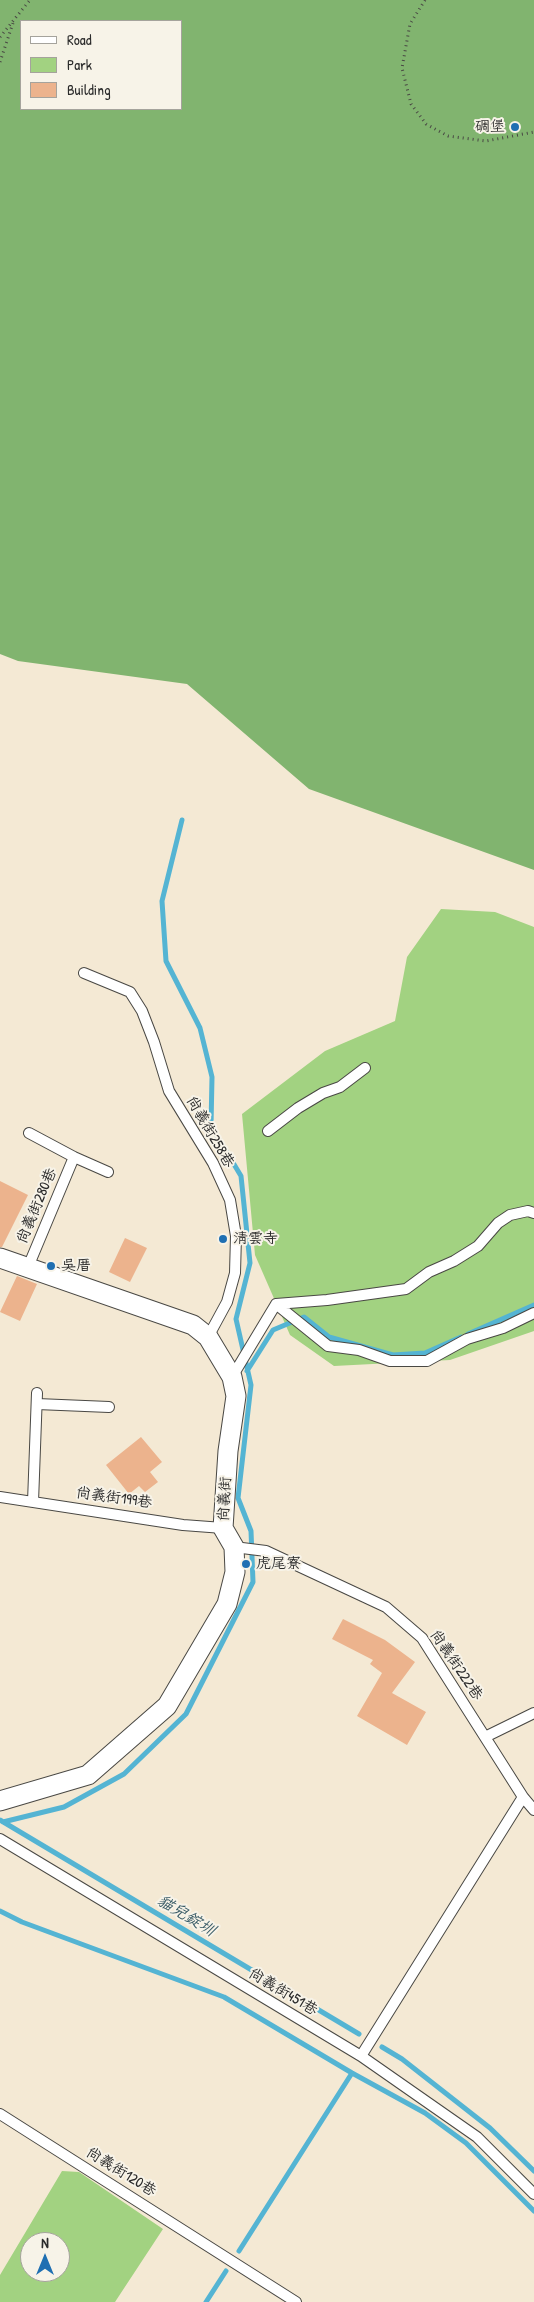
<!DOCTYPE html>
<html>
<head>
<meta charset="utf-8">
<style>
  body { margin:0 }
  #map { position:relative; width:534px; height:2302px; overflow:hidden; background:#f4e9d4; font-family:"Patrick Hand",sans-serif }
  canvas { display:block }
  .legend { position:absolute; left:20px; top:20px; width:162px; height:90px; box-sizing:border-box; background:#f7f3e8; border:1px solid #a5a39c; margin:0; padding:6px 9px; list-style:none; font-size:15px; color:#2b2b2b }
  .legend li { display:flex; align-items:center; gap:10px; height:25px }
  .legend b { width:25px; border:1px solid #a5a39c }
  .north { position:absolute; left:20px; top:2232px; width:50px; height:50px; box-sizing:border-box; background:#f7f3e8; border:1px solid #a5a39c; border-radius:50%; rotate:0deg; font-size:14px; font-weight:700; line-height:20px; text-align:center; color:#2b2b2b }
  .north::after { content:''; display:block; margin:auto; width:18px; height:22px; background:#1f6fb2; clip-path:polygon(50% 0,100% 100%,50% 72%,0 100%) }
</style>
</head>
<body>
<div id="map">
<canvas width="534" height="2302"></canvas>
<ul class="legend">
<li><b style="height:6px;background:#fff"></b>Road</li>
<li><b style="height:14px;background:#a2d281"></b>Park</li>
<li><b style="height:14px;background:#ecb38d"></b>Building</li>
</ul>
<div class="north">N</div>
</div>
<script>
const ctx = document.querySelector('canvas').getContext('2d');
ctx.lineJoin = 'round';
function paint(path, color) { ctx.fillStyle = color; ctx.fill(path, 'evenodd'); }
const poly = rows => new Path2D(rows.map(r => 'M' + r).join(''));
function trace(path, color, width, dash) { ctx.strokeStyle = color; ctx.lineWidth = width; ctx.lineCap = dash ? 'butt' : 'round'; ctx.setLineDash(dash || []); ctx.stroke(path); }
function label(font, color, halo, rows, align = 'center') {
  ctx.font = font + ' "Patrick Hand","LXGW WenKai TC",sans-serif'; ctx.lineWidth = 4; ctx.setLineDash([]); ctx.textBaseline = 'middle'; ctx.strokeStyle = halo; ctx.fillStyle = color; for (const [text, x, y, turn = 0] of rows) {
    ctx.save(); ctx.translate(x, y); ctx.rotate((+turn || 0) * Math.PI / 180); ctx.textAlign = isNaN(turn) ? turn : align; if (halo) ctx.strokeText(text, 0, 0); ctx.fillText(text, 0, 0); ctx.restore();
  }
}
paint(poly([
  [441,909,495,912,534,927,534,1331,450,1360,334,1366,290,1335,255,1255,242,1114,325,1051,395,1021,407,957],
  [62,2171,79,2172,163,2229,115,2302,0,2302,0,2275],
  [30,2242,60,2242,60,2272,30,2272]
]), '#a2d281');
paint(poly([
  [0,0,534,0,534,870,309,789,187,684,18,661,0,654],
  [21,21,181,21,181,109,21,109]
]), '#81b46f');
trace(poly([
  [468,1334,534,1305],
  [247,1371,273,1330,304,1317,329,1337,393,1355,425,1353,461,1337],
  [0,1820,359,2034],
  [3,1822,64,1807,124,1774,186,1714,253,1582,251,1531,238,1498,251,1385,236,1319,250,1263,241,1176,211,1126,212,1077,200,1028,166,961,162,901,182,820],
  [0,1911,22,1922,224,1997,352,2073,425,2113,466,2143,534,2211],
  [382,2047,402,2059,490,2128,534,2171],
  [239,2251,352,2073],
  [206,2302,226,2271]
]), '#54b4d3', 5);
paint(poly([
  [0,1181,28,1195,2,1247,0,1247],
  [125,1238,147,1248,130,1282,109,1272],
  [17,1276,37,1284,20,1321,0,1312],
  [141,1437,162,1462,150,1472,158,1482,145,1492,139,1486,129,1494,106,1465],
  [343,1619,385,1640,415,1662,392,1693,426,1712,407,1745,357,1716,382,1673,370,1664,373,1660,332,1639]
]), '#ecb38d');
const service = poly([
  [84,973,130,992,142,1011,154,1042,169,1091,213,1163,230,1200,236,1236,235,1273,227,1302,208,1337],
  [268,1131,298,1108,323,1093,340,1087,365,1068],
  [29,1133,74,1157,108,1172],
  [28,1267,74,1157],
  [276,1304,328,1346,359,1350,390,1361,427,1361,467,1339,503,1328,534,1313],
  [276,1304,327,1300,406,1289,429,1272,454,1261,478,1246,498,1223,510,1215,528,1211,534,1213],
  [232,1377,276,1304],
  [37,1404,109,1407],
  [0,1497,183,1525,223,1528],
  [33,1502,37,1393],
  [234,1547,266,1551,386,1607,422,1638,523,1797,534,1810],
  [485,1737,534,1713],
  [0,1839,361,2056,477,2137,534,2194],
  [361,2056,523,1797],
  [0,2114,296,2302]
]);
const minor = poly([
  [0,1258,193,1325,208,1337,232,1377,236,1396,228,1451,223,1528,234,1547,235,1572,227,1604,167,1706,88,1775,0,1801]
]);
trace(service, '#494844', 12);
trace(minor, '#494844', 21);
trace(poly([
  [425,0,410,24,402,68,411,104,426,124,448,136,486,141,534,132],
  [0,37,30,0],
  [0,62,13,23]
]), '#494844', 3, [1, 4]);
trace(service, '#fff', 10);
trace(minor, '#fff', 19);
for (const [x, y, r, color] of [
  [515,127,5,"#1f6fb2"],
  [223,1239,5,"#1f6fb2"],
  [51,1266,5,"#1f6fb2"],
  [246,1564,5,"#1f6fb2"]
]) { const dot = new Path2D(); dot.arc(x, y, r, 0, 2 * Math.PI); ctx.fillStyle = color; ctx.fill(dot); trace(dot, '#f7f3e8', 2); }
label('15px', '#2b2b2b', '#f7f3e8', [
  ["碉堡",505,127,"right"],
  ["清雲寺",233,1239],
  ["吳厝",61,1266],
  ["虎尾寮",256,1564]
], 'left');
label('15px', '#2b2b2b', '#f7f3e8', [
  ["尚義街258巷",210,1132,60],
  ["尚義街280巷",37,1206,-67],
  ["尚義街199巷",114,1498,8],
  ["尚義街",225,1499,-87],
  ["尚義街222巷",456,1665,56],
  ["尚義街451巷",283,1992,31],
  ["尚義街120巷",121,2172,32]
]);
label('italic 16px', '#395b66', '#f7f3e8', [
  ["貓兒錠圳",186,1916,31]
]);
</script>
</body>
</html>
